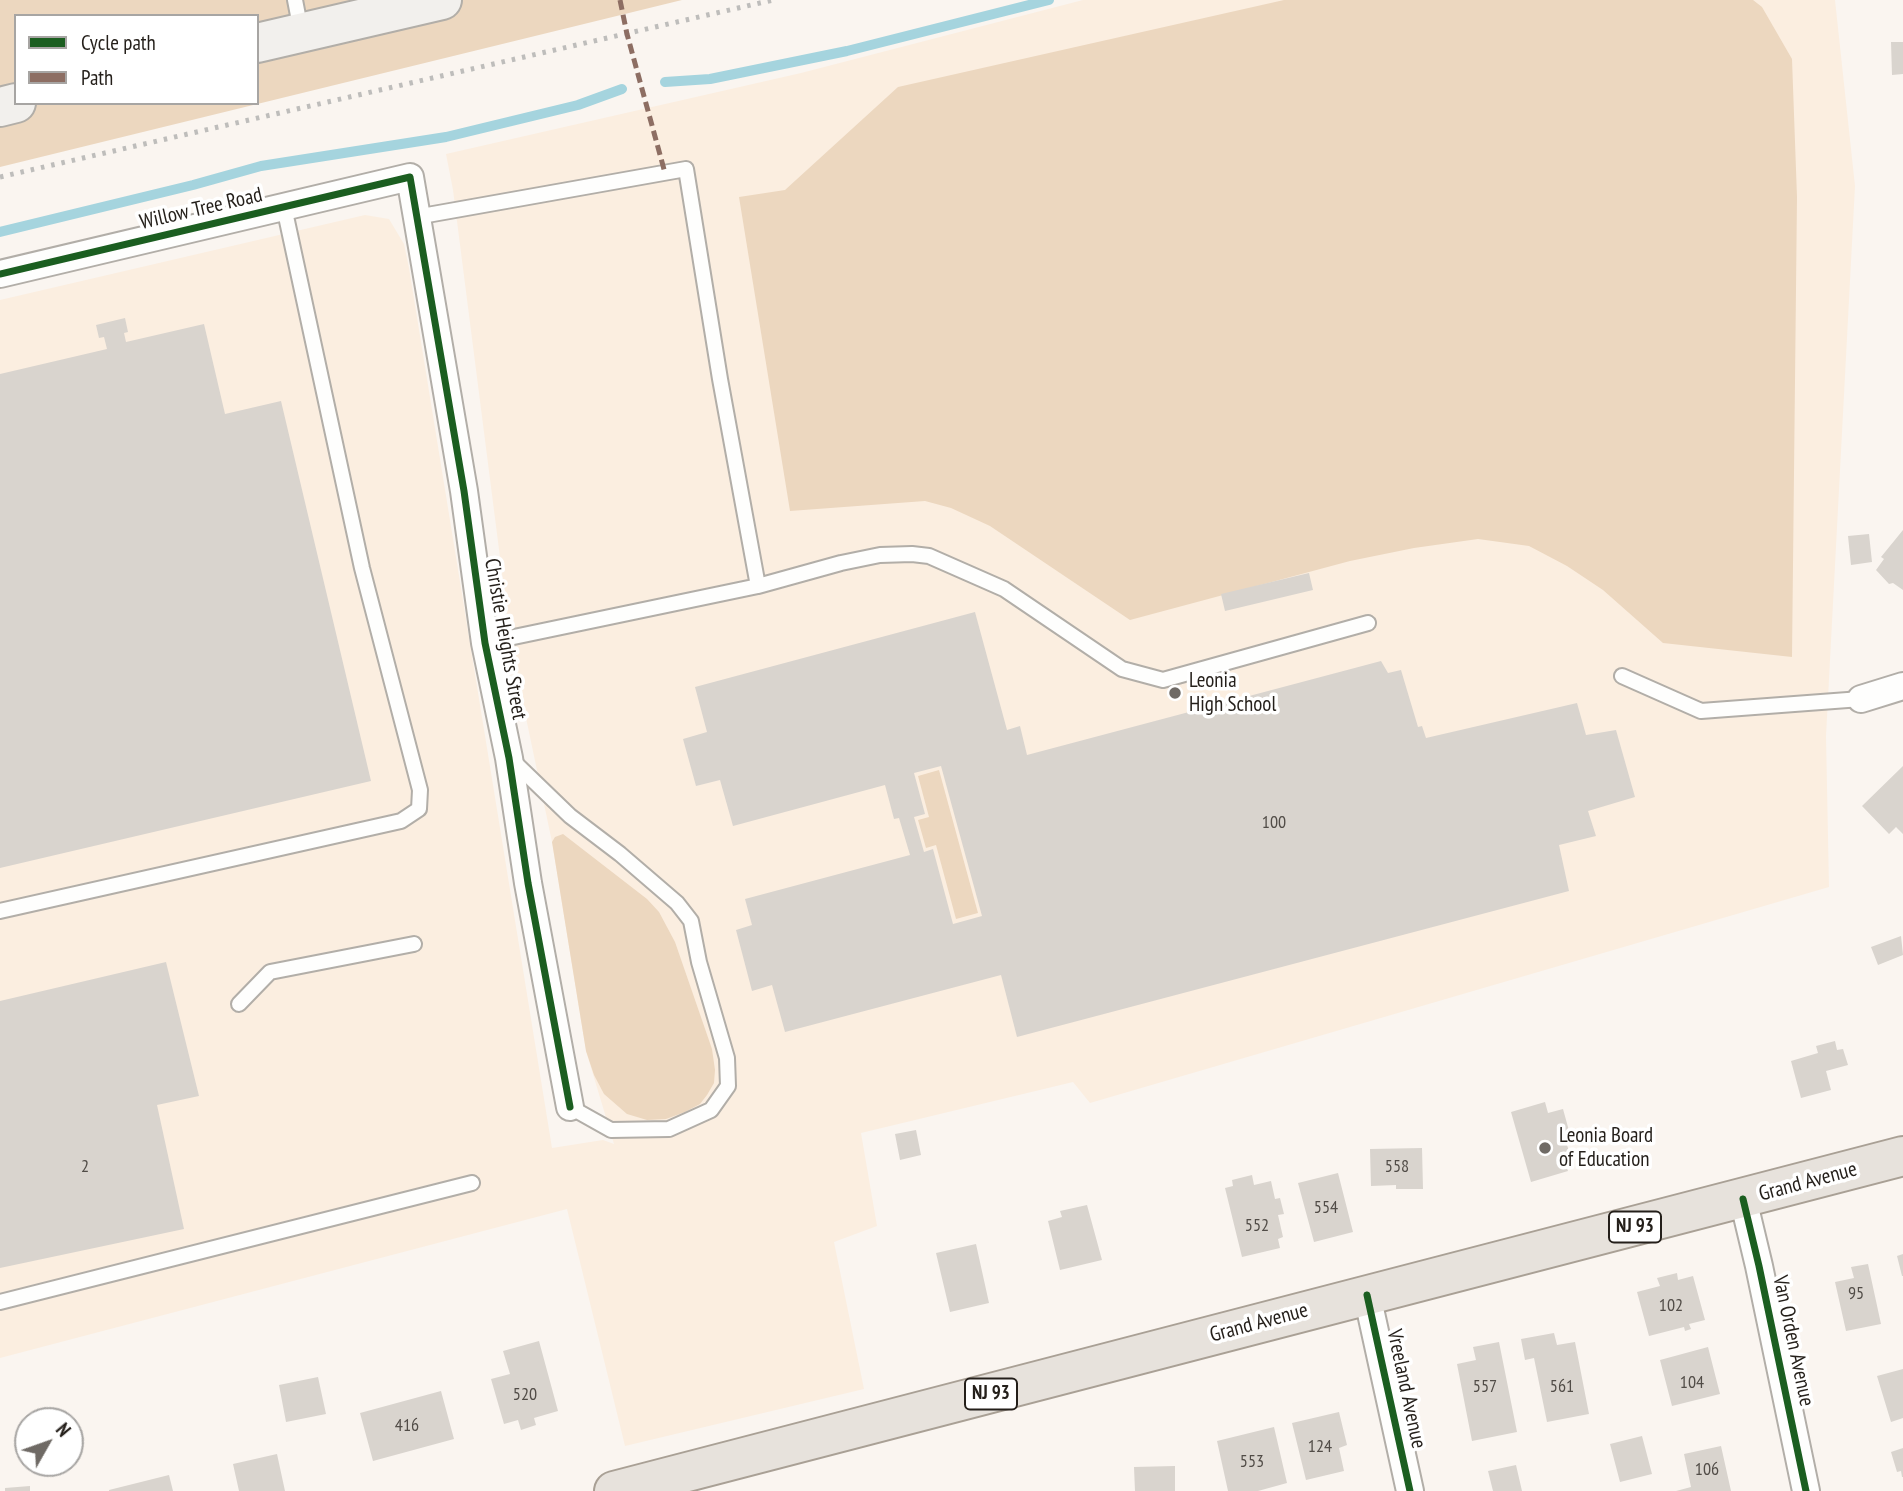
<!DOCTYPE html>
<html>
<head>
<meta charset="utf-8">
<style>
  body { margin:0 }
  #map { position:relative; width:1903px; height:1491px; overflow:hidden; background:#faf5f0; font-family:"PT Sans Narrow",sans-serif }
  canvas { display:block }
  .legend { position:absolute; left:14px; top:14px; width:245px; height:91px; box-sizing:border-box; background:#fff; border:2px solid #a7a5a3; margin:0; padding:9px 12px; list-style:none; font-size:21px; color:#241f1a }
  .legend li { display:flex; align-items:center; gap:14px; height:35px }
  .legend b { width:35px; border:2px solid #a7a5a3 }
  .north { position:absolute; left:14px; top:1407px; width:70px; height:70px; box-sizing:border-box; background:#fff; border:2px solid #a7a5a3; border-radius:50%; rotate:50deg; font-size:19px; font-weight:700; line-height:28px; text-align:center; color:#241f1a }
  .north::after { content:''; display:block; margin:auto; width:24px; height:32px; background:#6f6a65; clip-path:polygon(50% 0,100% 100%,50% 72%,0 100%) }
</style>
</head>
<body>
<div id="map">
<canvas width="1903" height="1491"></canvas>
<ul class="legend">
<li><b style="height:9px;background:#1b5e20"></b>Cycle path</li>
<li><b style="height:9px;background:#8d6e63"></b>Path</li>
</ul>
<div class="north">N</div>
</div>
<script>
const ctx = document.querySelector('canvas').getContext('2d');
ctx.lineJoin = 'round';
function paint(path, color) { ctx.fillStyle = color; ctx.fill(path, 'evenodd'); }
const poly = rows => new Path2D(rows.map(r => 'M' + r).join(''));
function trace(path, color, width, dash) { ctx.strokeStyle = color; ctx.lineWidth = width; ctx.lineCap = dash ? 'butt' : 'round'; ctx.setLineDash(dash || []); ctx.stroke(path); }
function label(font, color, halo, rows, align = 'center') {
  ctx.font = font + ' "PT Sans Narrow",sans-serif'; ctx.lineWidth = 7; ctx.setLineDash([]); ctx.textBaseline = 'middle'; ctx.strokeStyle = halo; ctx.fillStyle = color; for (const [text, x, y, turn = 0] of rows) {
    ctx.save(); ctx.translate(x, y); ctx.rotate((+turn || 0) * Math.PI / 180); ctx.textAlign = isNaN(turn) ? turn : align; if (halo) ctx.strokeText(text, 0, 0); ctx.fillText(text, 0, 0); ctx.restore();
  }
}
paint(poly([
  [1083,0,1835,0,1855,186,1826,736,1829,887,1090,1103,1073,1082,861,1133,877,1226,834,1242,864,1389,625,1446,567,1209,0,1358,0,300,365,215,389,219,404,244,409,268,552,1148,603,1140,614,1144,586,1051,552,842,512,651,453,190,446,154,801,73]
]), '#fbeee0');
paint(poly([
  [0,0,682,0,0,167],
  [16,16,257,16,257,103,16,103],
  [1284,0,1753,0,1762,7,1792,59,1797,197,1792,657,1663,643,1603,590,1567,566,1529,546,1478,539,1414,548,1350,561,1130,620,990,526,951,508,925,501,790,511,739,197,785,190,898,87],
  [939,770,978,913,956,919,936,845,926,848,918,820,929,817,918,776],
  [563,834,647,899,659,912,675,942,712,1049,715,1070,714,1083,707,1095,700,1104,685,1112,666,1119,647,1120,627,1114,604,1094,594,1075,586,1051,552,842,555,837]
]), '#ecd7bf');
trace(poly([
  [665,82,710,79,847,51,1049,0],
  [0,232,193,185,261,166,446,137,578,105,622,89]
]), '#a5d4de', 10);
paint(poly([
  [1891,42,1903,42,1903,74,1892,75],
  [125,318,128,332,124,333,126,342,204,324,225,414,281,401,371,781,0,868,0,374,107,349,104,337,99,338,96,325],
  [1903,530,1903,590,1893,583,1889,584,1876,570,1884,559,1881,557],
  [1869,534,1872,562,1851,565,1848,536],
  [1309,573,1313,590,1225,611,1221,594],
  [975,612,1007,730,1020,726,1027,755,1381,661,1388,673,1401,670,1418,727,1422,726,1426,738,1577,703,1586,735,1616,730,1635,797,1588,811,1596,836,1559,845,1569,891,1017,1037,1001,975,785,1032,772,985,752,991,736,930,752,925,745,899,910,855,899,818,894,819,885,785,733,826,720,780,696,786,683,739,707,732,695,687],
  [941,766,982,916,953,924,933,849,924,852,914,817,925,814,914,773],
  [1903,766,1903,834,1896,827,1889,834,1862,806],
  [1901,936,1903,955,1878,965,1871,947],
  [166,962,199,1096,157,1105,184,1229,0,1268,0,1001],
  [1835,1041,1837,1050,1843,1049,1848,1065,1826,1071,1831,1090,1801,1098,1791,1061,1818,1053,1816,1046],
  [1545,1102,1548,1113,1563,1109,1571,1138,1565,1139,1571,1157,1564,1159,1568,1171,1531,1182,1511,1112],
  [916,1130,921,1155,900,1160,895,1134],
  [1422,1148,1423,1189,1396,1189,1396,1185,1371,1186,1370,1149],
  [1338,1173,1353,1232,1314,1242,1298,1183],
  [1252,1175,1254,1185,1271,1181,1275,1199,1280,1198,1284,1214,1278,1215,1283,1237,1278,1239,1280,1248,1242,1257,1225,1188,1233,1186,1232,1180],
  [1087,1205,1102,1260,1060,1270,1048,1221,1062,1217,1060,1211],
  [976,1244,989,1303,950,1312,936,1253],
  [1903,1254,1903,1276,1902,1276,1897,1256],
  [1868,1264,1881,1324,1846,1331,1835,1282,1854,1278,1851,1267],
  [1677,1273,1678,1280,1693,1276,1705,1320,1689,1324,1691,1329,1685,1331,1684,1327,1649,1336,1637,1292,1660,1286,1657,1278],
  [1554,1333,1557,1345,1575,1342,1589,1414,1547,1422,1534,1358,1525,1360,1521,1339],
  [539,1341,558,1411,534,1418,536,1425,521,1430,518,1420,504,1424,491,1379,510,1374,503,1351],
  [1499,1342,1517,1432,1472,1441,1457,1364,1476,1360,1473,1347],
  [1708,1347,1720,1394,1672,1406,1660,1360],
  [1903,1369,1903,1418,1891,1422,1877,1376],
  [318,1377,326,1414,286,1422,279,1385],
  [441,1391,454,1439,373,1461,360,1413],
  [1339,1412,1347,1445,1339,1448,1344,1471,1306,1480,1292,1423],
  [1274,1427,1287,1483,1258,1491,1228,1491,1217,1441],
  [1642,1436,1652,1474,1620,1482,1610,1444],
  [1721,1446,1731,1491,1676,1491,1691,1487,1684,1454],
  [1903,1448,1903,1477,1902,1477,1901,1471,1897,1472,1891,1452],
  [277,1454,285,1491,239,1491,233,1464],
  [1516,1465,1522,1491,1493,1491,1488,1471],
  [1175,1466,1175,1491,1135,1491,1134,1467],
  [169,1475,173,1491,109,1491,109,1490],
  [30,1486,30,1491,5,1491,5,1488]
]), '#d9d4ce');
const lane = poly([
  [295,0,301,31],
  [416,217,686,169,720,379,758,586,485,643],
  [758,586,841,563,880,555,912,554,929,556,1004,589,1122,669,1163,680,1368,623],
  [1622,676,1701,711,1861,699],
  [513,761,570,816,620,854,677,903,691,921,699,962,727,1058,728,1086,711,1110,669,1129,611,1130,570,1107],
  [0,911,401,821,419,809,420,790,362,568,284,207],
  [239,1004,270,972,414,944],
  [0,1302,472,1183]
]);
const street = poly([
  [0,274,410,177,464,491,485,643,509,758,528,883,570,1107],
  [1861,699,1903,686],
  [1743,1199,1759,1266,1806,1491],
  [1367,1295,1410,1491]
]);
const secondary = poly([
  [257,43,442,0],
  [0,107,16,103]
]);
const primary = poly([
  [614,1491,1903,1156]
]);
trace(lane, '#b2aea8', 18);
trace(street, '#b2aea8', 30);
trace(secondary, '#b2aea8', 42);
trace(primary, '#a9a095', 42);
trace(lane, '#fefefd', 14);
trace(street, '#fefefd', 26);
trace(secondary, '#f2f0ed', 38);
trace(primary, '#e7e2dc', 38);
trace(poly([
  [0,177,773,0]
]), '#bebdbb', 5, [3.5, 7]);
trace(poly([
  [620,0,627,34,665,173]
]), '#8d6e63', 5, [10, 5]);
trace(poly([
  [0,274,410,177,464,491,485,643,509,758,528,883,570,1107],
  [1743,1199,1759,1266,1806,1491],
  [1367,1295,1410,1491]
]), '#1b5e20', 7);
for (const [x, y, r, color] of [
  [1175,693,7,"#6f6a65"],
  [1545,1148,7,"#6f6a65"]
]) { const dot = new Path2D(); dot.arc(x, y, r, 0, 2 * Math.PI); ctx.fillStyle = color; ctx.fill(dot); trace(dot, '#fff', 2.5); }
label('18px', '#514c47', null, [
  ["100",1274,823],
  ["2",85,1167],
  ["558",1397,1167],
  ["554",1326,1208],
  ["552",1257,1226],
  ["95",1856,1294],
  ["102",1671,1306],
  ["104",1692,1383],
  ["557",1485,1387],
  ["561",1562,1387],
  ["520",525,1395],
  ["416",407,1426],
  ["124",1320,1447],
  ["553",1252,1462],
  ["106",1707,1470]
]);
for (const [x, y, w] of [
  [1635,1227,52],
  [991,1394,52]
]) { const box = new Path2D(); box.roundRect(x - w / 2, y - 15.5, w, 31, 5); ctx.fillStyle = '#fff'; ctx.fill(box); trace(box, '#241f1a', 2); }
label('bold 19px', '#241f1a', null, [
  ["NJ 93",1635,1227],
  ["NJ 93",991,1394]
]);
label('21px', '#241f1a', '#fff', [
  ["Willow Tree Road",201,209,-13],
  ["Christie Heights Street",505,639,80],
  ["Grand Avenue",1808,1182,-15],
  ["Grand Avenue",1259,1323,-15],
  ["Van Orden Avenue",1793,1341,78],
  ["Vreeland Avenue",1406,1389,78]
]);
label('21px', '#241f1a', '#fff', [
  ["Leonia",1189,681],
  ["High School",1189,705],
  ["Leonia Board",1559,1136],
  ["of Education",1559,1160]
], 'left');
</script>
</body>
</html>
